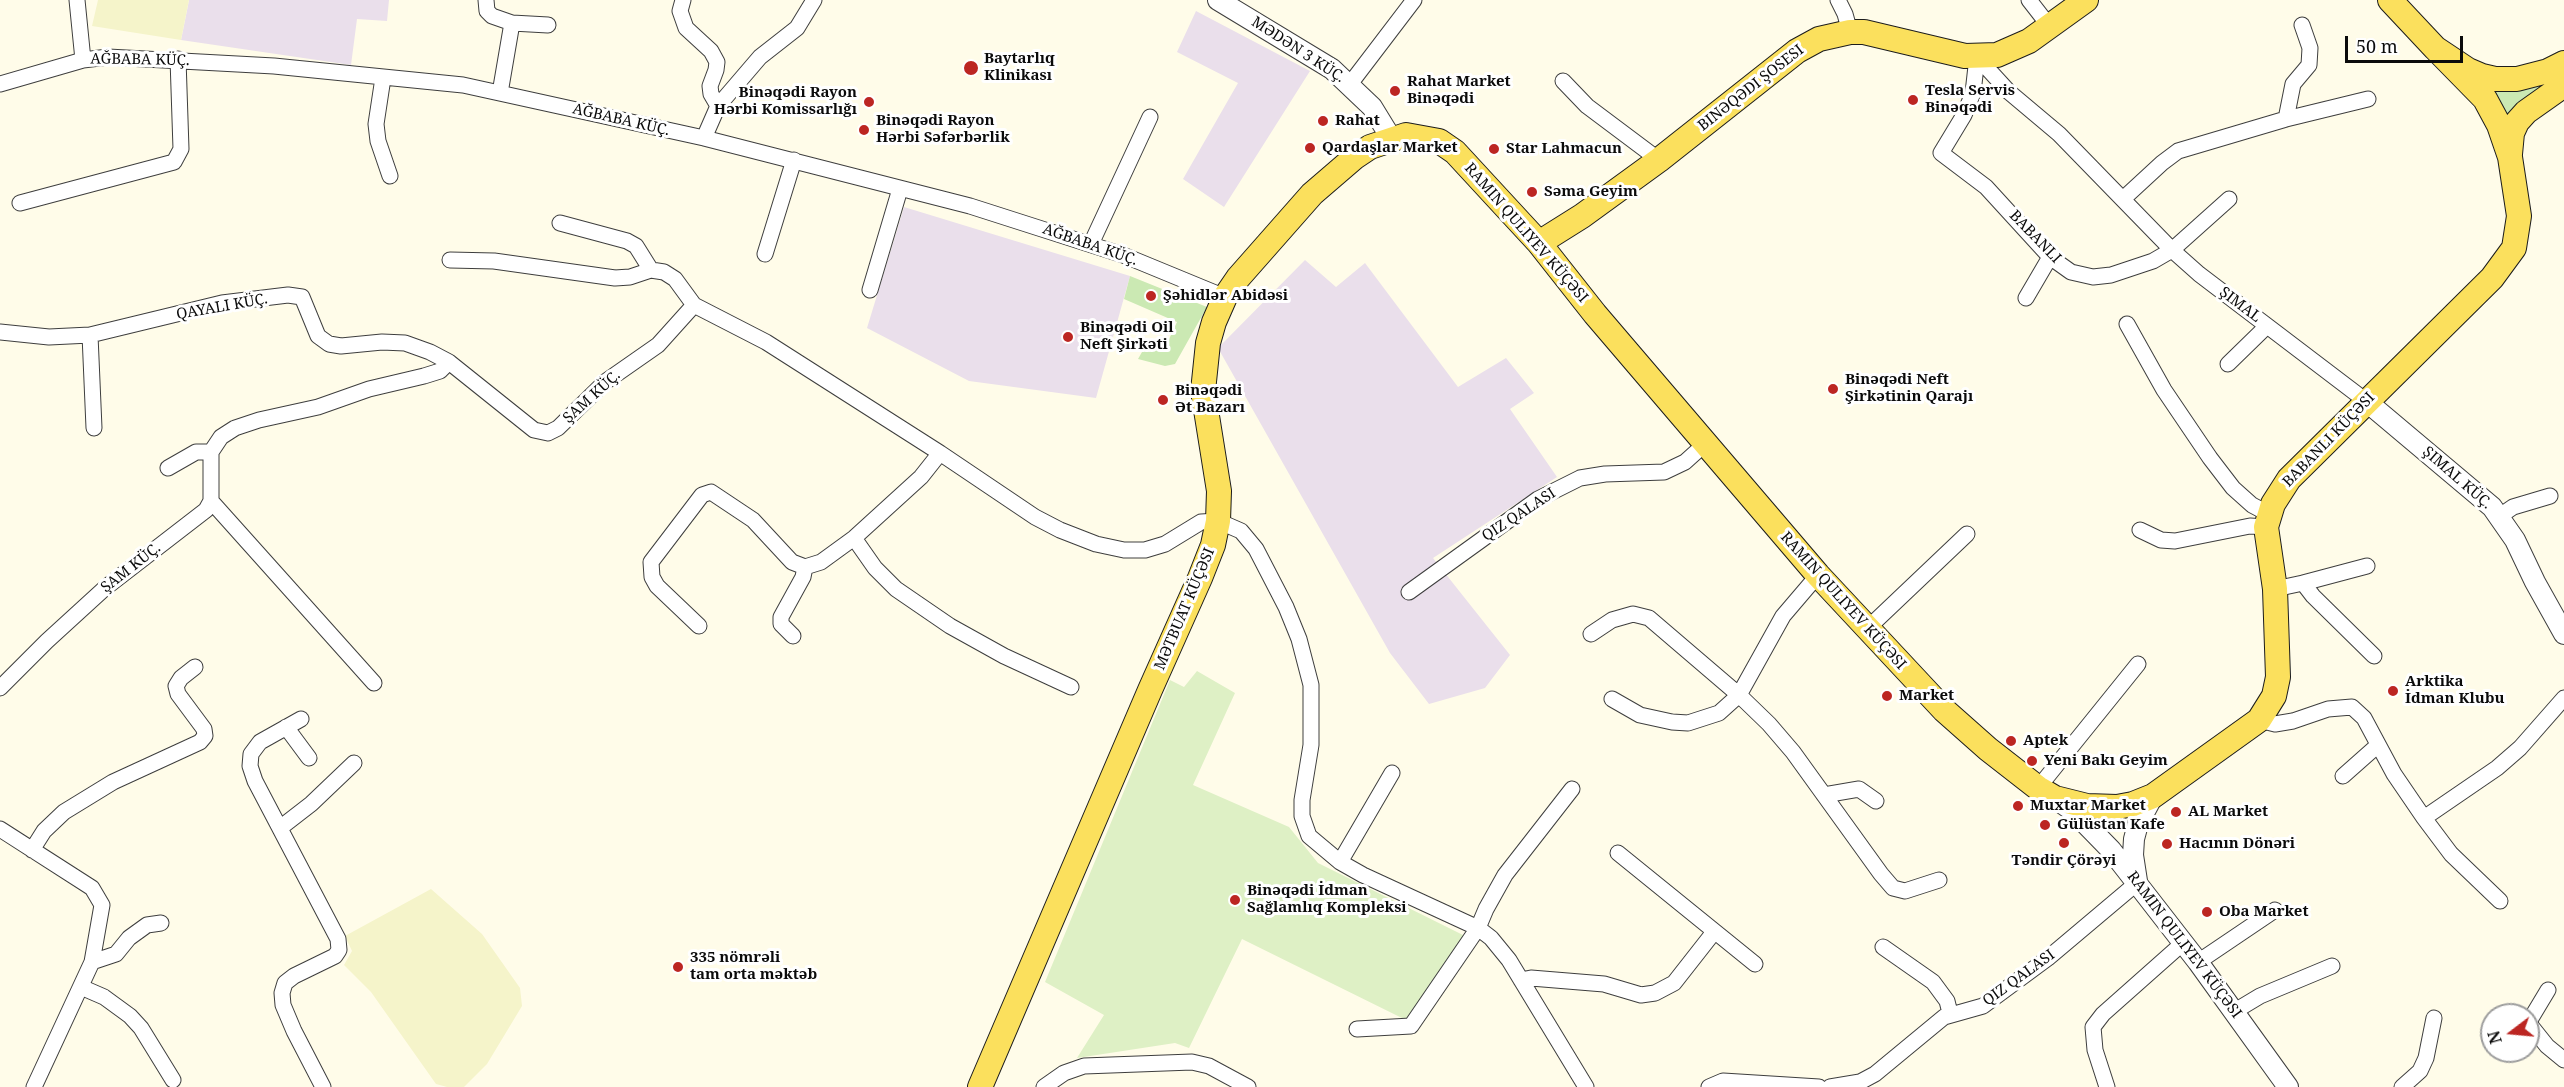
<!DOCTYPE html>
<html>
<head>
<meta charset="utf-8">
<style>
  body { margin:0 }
  #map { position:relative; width:2564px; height:1087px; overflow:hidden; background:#fffce9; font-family:"Noto Serif",serif }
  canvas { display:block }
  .north { position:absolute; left:2480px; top:1003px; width:60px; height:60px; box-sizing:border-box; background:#fff; border:2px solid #9d9d9d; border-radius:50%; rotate:254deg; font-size:16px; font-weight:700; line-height:24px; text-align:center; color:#0b0b0b }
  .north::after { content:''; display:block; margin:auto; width:21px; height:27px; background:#bc2622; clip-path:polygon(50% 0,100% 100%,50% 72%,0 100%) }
  .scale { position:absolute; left:2345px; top:36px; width:118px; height:27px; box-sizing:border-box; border:3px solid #0b0b0b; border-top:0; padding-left:8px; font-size:18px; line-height:21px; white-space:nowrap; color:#0b0b0b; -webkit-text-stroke:4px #fff; paint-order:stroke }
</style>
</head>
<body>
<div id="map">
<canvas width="2564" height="1087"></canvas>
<div class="north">N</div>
<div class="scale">50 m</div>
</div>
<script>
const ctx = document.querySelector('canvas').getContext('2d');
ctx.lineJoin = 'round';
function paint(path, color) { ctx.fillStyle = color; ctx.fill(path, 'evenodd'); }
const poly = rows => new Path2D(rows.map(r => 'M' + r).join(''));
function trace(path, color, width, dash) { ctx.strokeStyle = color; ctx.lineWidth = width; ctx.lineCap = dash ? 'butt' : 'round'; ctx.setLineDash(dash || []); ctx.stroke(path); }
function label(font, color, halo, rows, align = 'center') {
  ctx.font = font + ' "Noto Serif",serif'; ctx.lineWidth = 6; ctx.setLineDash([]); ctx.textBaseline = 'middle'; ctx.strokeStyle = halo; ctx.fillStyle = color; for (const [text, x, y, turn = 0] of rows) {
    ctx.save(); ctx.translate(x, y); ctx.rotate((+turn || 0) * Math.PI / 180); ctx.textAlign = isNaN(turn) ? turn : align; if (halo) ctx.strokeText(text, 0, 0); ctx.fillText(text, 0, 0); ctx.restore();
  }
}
paint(poly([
  [189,0,389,0,387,21,357,19,351,65,181,40],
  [1196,11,1310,71,1224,207,1183,179,1238,83,1177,52],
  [904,207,1130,276,1096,398,969,381,867,328],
  [1305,260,1336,287,1365,263,1458,387,1506,358,1534,393,1510,409,1557,477,1433,558,1510,655,1485,688,1429,704,1390,653,1218,348]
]), '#eadfeb');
paint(poly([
  [98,0,189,0,181,40,92,26],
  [431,889,482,934,520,988,522,1006,487,1064,464,1087,447,1087,436,1084,371,992,344,965,352,951,345,936]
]), '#f5f4ca');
paint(poly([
  [2564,72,2533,92,2515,108,2507,123,2492,89],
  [1130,276,1207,307,1175,364,1165,366,1138,359,1146,345,1164,350,1177,322,1124,299]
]), '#cbe9b3');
paint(poly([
  [1197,671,1235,693,1193,785,1289,827,1318,863,1465,936,1408,1021,1242,939,1189,1048,1175,1043,1077,1058,1104,1015,1045,982,1170,680,1184,687]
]), '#def0c5');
const minor = poly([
  [77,0,83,60],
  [486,0,487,11,492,16,512,23,548,25],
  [683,0,680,11,686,28,711,51,717,62,716,70,710,86,711,94,718,106],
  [1838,0,1845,14,1850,32],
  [2029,0,2050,27],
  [1977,57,2009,92,2059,134,2172,250,2199,274,2366,401],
  [1977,57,1973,93,1964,115,1941,153,1986,187,2050,257,2071,272,2093,277,2111,275,2153,261,2172,250,2229,199],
  [383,78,376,124,378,141,390,176],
  [1563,81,1587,106,1659,160],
  [0,84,83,60,108,57,274,66,463,85,704,138,970,206,1123,255,1225,297],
  [1350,84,1414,0],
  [500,93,512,23],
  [2286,119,2293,84,2309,65,2310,48,2302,25],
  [704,138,718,106,760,57,797,28,814,0],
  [2123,199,2162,163,2178,151,2286,119,2368,99],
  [20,203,174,162,181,149,178,59],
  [560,223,627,241,636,246,651,270],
  [1091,244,1150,117],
  [765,254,794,160],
  [450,260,494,261,615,278,630,277,651,270,664,272,675,279,694,305],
  [870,290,900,189],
  [2026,298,2050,257],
  [2127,324,2164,390,2210,458,2233,488,2252,505,2269,514],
  [0,332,49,337,90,335,222,303,288,295,302,297,318,336,329,344,341,346,382,342,405,343,430,352,449,362],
  [90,335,94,428],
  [2228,364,2267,326],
  [168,468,196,452,211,452],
  [211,501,374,683],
  [2500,516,2513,507,2550,496],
  [2140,530,2161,540,2175,541,2250,526,2266,527],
  [854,538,875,568,896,589,950,626,1004,656,1071,687],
  [2303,583,2367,566],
  [2275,589,2303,583,2313,596,2374,656],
  [1409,592,1538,499,1580,478,1605,474,1664,472,1685,462,1705,444],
  [699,626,657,586,652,577,651,562,702,495,711,492,753,520,792,562,805,567,821,562,854,538,921,477,940,453],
  [1867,629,1967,534],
  [1591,634,1612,620,1633,614,1649,618,1739,695,1769,724,1793,752,1881,874,1893,888,1905,891,1939,880],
  [793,636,781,624,781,617,803,577,805,567],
  [0,688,47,641,105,588,206,510,211,501,211,452,221,437,235,428,259,420,318,407,369,389,424,376,440,371,449,362,534,430,548,433,558,428,605,382,658,345,694,305,766,342,940,453,1035,517,1060,530,1096,544,1124,550,1145,550,1165,544,1201,522,1218,521,1241,531,1256,549,1286,607,1299,639,1311,685,1311,745,1302,800,1302,816,1309,836,1340,862,1363,875,1478,928,1491,938,1509,960,1586,1087],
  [1612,699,1640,715,1672,722,1688,723,1719,713,1739,695,1783,616,1818,575],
  [301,719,260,742,251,754,250,766,255,781,338,939,339,950,335,956,294,976,285,983,282,993,283,1005,294,1031,323,1087],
  [2259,720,2275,724,2293,721,2328,709,2352,707,2364,718,2394,774,2424,818,2451,854,2500,901],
  [286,727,309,758],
  [2343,776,2378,745],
  [2038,788,2138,664],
  [1824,795,1859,789,1876,801],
  [2424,818,2497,768,2520,748,2564,698],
  [280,828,311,804,354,763],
  [0,829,92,888,102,905,92,962,34,1087],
  [32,850,44,831,64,812,113,782,200,742,205,736,204,729,178,694,176,686,181,678,195,667],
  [1618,853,1755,964],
  [1340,862,1392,773],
  [1883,947,1933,982,1947,1001,1950,1013],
  [92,962,116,954,129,938,147,925,161,923],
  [2198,962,2275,910],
  [1521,980,1531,978,1604,984,1641,995,1655,993,1674,983,1714,932],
  [81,987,104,997,130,1016,141,1028,173,1080],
  [2548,990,2530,1020,2531,1026,2547,1046,2564,1060],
  [2235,1011,2260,996,2332,966],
  [1357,1029,1411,1026,1478,928,1486,909,1505,875,1572,789],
  [1044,1087,1064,1073,1084,1066,1192,1062,1209,1066,1248,1087],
  [1709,1087,1723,1081,1819,1087],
  [1830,1087,1860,1082,1875,1074,1944,1017,1983,1006,2048,958,2137,883],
  [2107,1087,2095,1050,2093,1027,2103,1014,2183,943],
  [2402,1087,2420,1071,2426,1058,2434,1018]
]);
const tertiary = poly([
  [1218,0,1332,69,1372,107,1391,138],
  [2366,401,2492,507,2515,540,2535,582,2564,634],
  [2057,800,2073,811,2111,850,2198,962,2288,1087],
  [2137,881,2133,855,2134,839,2138,824,2153,796]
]);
const primary = poly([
  [2390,0,2435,48,2468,70,2482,76,2495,79,2517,79,2548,71,2564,63],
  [2510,154,2512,133,2517,122,2526,112,2564,85],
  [1539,243,1582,216,1659,160,1797,51,1819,39,1850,32,1864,32,1965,56,1997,55,2029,41,2086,0],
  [980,1087,1150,690,1200,578,1213,545,1218,521,1219,491,1203,391,1208,343,1214,322,1225,297,1238,278,1312,194,1355,157,1370,147,1406,135,1439,141,1455,152,1539,243,1595,314,1818,575,1944,710,1988,749,2038,788,2055,798,2087,806,2117,807,2133,804,2153,796,2259,720,2274,696,2278,677,2275,589,2266,527,2273,504,2289,479,2492,278,2514,248,2519,216,2510,157,2499,125,2485,99,2435,48]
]);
trace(minor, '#3e3e3e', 17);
trace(tertiary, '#3e3e3e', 22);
trace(primary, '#1c1c1c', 26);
trace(minor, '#fff', 15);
trace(tertiary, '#fff', 20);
trace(primary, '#fbe05d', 24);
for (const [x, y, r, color] of [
  [971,68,8,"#bc2622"],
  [1395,91,6,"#bc2622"],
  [1913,100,6,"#bc2622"],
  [869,102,6,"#bc2622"],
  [1323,121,6,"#bc2622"],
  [864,130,6,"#bc2622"],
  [1310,148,6,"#bc2622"],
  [1494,149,6,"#bc2622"],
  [1532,192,6,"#bc2622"],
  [1151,296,6,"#bc2622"],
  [1068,337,6,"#bc2622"],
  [1833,389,6,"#bc2622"],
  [1163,400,6,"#bc2622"],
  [2393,691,6,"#bc2622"],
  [1887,696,6,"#bc2622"],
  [2011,741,6,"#bc2622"],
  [2032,761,6,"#bc2622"],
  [2018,806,6,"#bc2622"],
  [2176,812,6,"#bc2622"],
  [2045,825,6,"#bc2622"],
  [2064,843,6,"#bc2622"],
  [2167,844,6,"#bc2622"],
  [1235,900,6,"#bc2622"],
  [2207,912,6,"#bc2622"],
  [678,967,6,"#bc2622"]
]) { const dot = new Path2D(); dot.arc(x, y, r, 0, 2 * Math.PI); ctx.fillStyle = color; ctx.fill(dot); trace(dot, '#fff', 2); }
label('15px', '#0b0b0b', '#fff', [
  ["MƏDƏN 3 KÜÇ.",1298,50,33],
  ["AĞBABA KÜÇ.",140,60,1],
  ["BINƏQƏDI ŞOSESI",1751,88,-38],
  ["AĞBABA KÜÇ.",621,120,13],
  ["RAMIN QULIYEV KÜÇƏSI",1526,233,49],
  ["BABANLI",2035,237,46],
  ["AĞBABA KÜÇ.",1090,245,19],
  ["ŞIMAL",2240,305,37],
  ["QAYALI KÜÇ.",222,307,-10],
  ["ŞAM KÜÇ.",592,397,-42],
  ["BABANLI KÜÇƏSI",2329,440,-46],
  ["ŞIMAL KÜÇ.",2457,478,41],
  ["QIZ QALASI",1519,515,-33],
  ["ŞAM KÜÇ.",131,568,-38],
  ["RAMIN QULIYEV KÜÇƏSI",1843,601,48],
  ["MƏTBUAT KÜÇƏSI",1185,609,-67],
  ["RAMIN QULIYEV KÜÇƏSI",2184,945,53],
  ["QIZ QALASI",2019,978,-36]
]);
label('bold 15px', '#0b0b0b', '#fff', [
  ["Baytarlıq",984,59],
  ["Klinikası",984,76],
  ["Rahat Market",1407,82],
  ["Binəqədi",1407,99],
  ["Tesla Servis",1925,91],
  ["Binəqədi",1925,108],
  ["Binəqədi Rayon",857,93,"right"],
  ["Hərbi Komissarlığı",857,110,"right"],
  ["Binəqədi Rayon",876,121],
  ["Hərbi Səfərbərlik",876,138],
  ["Rahat",1335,121],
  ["Qardaşlar Market",1322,148],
  ["Star Lahmacun",1506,149],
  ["Səma Geyim",1544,192],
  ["Şəhidlər Abidəsi",1163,296],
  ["Binəqədi Oil",1080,328],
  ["Neft Şirkəti",1080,345],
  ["Binəqədi Neft",1845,380],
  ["Şirkətinin Qarajı",1845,397],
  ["Binəqədi",1175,391],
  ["Ət Bazarı",1175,408],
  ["Arktika",2405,682],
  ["İdman Klubu",2405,699],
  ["Market",1899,696],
  ["Aptek",2023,741],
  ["Yeni Bakı Geyim",2044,761],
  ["Muxtar Market",2030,806],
  ["AL Market",2188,812],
  ["Gülüstan Kafe",2057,825],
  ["Hacının Dönəri",2179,844],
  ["Təndir Çörəyi",2064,861,"center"],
  ["Binəqədi İdman",1247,891],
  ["Sağlamlıq Kompleksi",1247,908],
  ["Oba Market",2219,912],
  ["335 nömrəli",690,958],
  ["tam orta məktəb",690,975]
], 'left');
</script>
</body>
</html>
